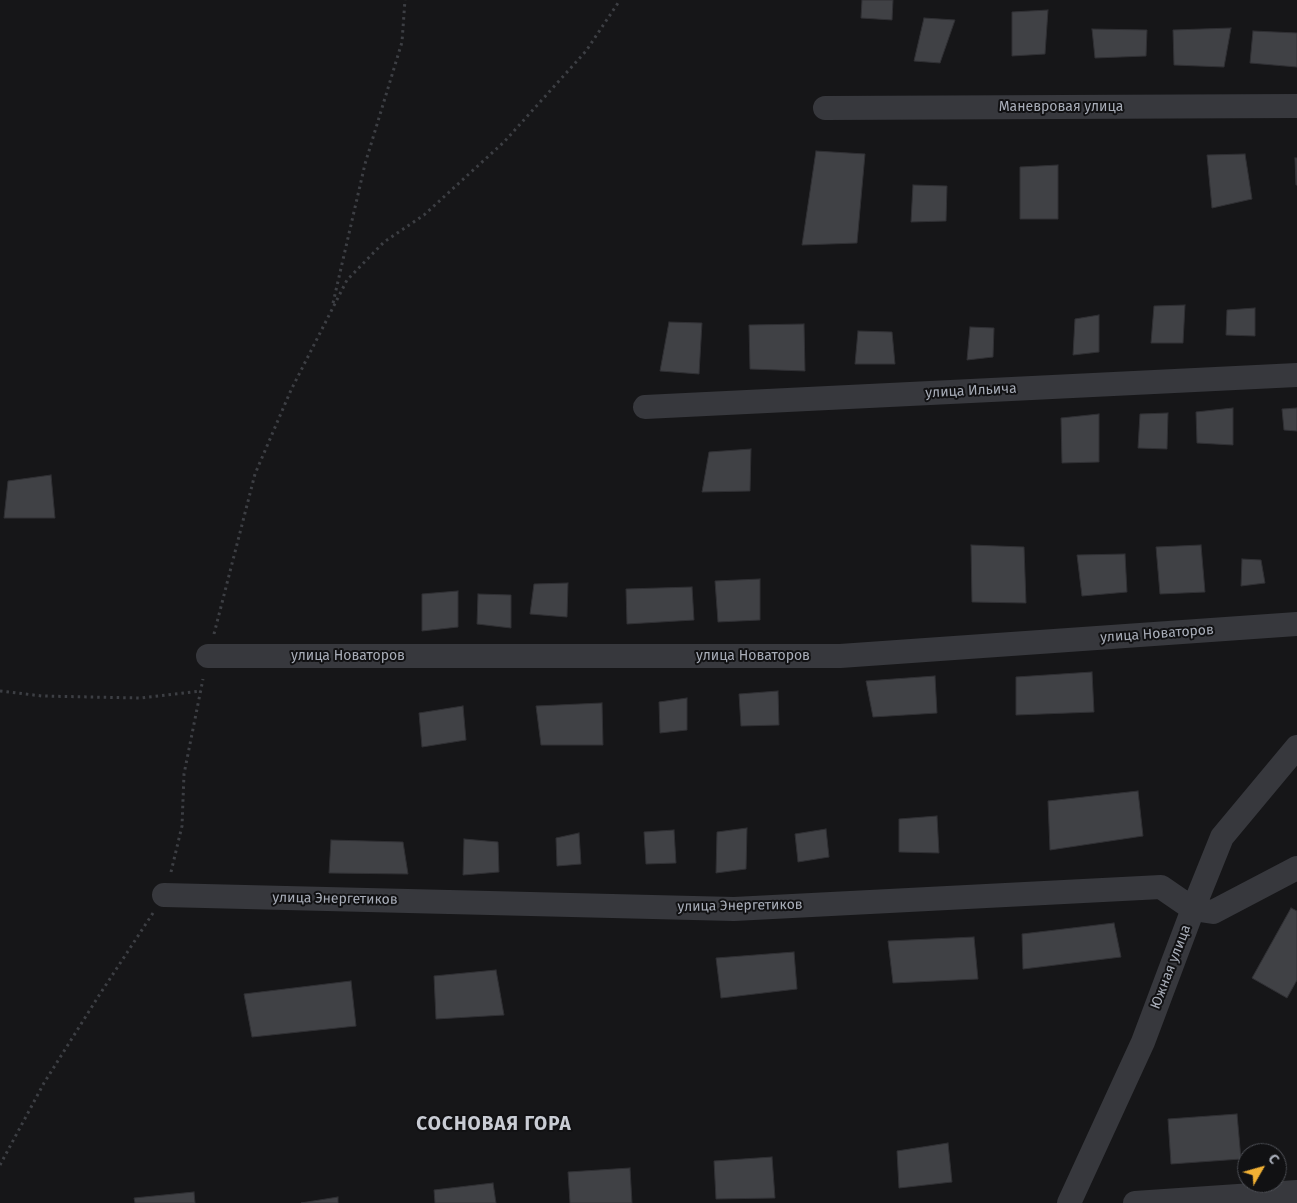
<!DOCTYPE html>
<html>
<head>
<meta charset="utf-8">
<style>
  body { margin:0 }
  #map { position:relative; width:1297px; height:1203px; overflow:hidden; background:#161618; font-family:"Fira Sans",sans-serif }
  canvas { display:block }
  .north { position:absolute; left:1237px; top:1143px; width:50px; height:50px; box-sizing:border-box; background:#111113; border:1px solid #4d4f55; border-radius:50%; rotate:52deg; font-size:14px; font-weight:700; line-height:20px; text-align:center; color:#a8adb8 }
  .north::after { content:''; display:block; margin:auto; width:18px; height:22px; background:#f2b134; clip-path:polygon(50% 0,100% 100%,50% 72%,0 100%) }
</style>
</head>
<body>
<div id="map">
<canvas width="1297" height="1203"></canvas>
<div class="north">С</div>
</div>
<script>
const ctx = document.querySelector('canvas').getContext('2d');
ctx.lineJoin = 'round';
function paint(path, color) { ctx.fillStyle = color; ctx.fill(path, 'evenodd'); }
const poly = rows => new Path2D(rows.map(r => 'M' + r).join(''));
function trace(path, color, width, dash) { ctx.strokeStyle = color; ctx.lineWidth = width; ctx.lineCap = dash ? 'butt' : 'round'; ctx.setLineDash(dash || []); ctx.stroke(path); }
function label(font, color, halo, rows, align = 'center') {
  ctx.font = font + ' "Fira Sans",sans-serif'; ctx.lineWidth = 4; ctx.setLineDash([]); ctx.textBaseline = 'middle'; ctx.strokeStyle = halo; ctx.fillStyle = color; for (const [text, x, y, turn = 0] of rows) {
    ctx.save(); ctx.translate(x, y); ctx.rotate((+turn || 0) * Math.PI / 180); ctx.textAlign = isNaN(turn) ? turn : align; if (halo) ctx.strokeText(text, 0, 0); ctx.fillText(text, 0, 0); ctx.restore();
  }
}
const building = poly([
  [862,0,893,0,892,20,861,18,862,0],
  [1048,10,1045,54,1012,56,1012,12,1048,10],
  [924,18,955,20,940,63,914,61,924,18],
  [1231,28,1224,67,1174,65,1173,30,1231,28],
  [1092,29,1147,30,1146,56,1095,58,1092,29],
  [1253,31,1297,33,1297,67,1250,63,1253,31],
  [816,151,865,154,857,243,802,245,816,151],
  [1245,154,1252,199,1212,208,1207,155,1245,154],
  [1295,158,1297,158,1297,185,1296,185,1295,158],
  [1058,165,1058,219,1020,219,1020,167,1058,165],
  [913,185,947,186,946,221,911,222,913,185],
  [1185,305,1183,343,1151,343,1154,306,1185,305],
  [1255,308,1255,336,1226,335,1227,310,1255,308],
  [1099,315,1099,352,1073,355,1075,319,1099,315],
  [669,322,702,323,699,374,660,371,669,322],
  [804,324,805,371,750,369,749,325,804,324],
  [970,327,994,328,993,357,967,360,970,327],
  [858,331,892,332,895,364,855,364,858,331],
  [1233,408,1233,445,1197,443,1196,412,1233,408],
  [1297,408,1297,431,1284,430,1282,409,1297,408],
  [1168,413,1167,449,1138,448,1140,414,1168,413],
  [1099,414,1099,462,1062,463,1061,418,1099,414],
  [751,449,750,491,702,492,709,452,751,449],
  [51,475,55,518,4,518,8,481,51,475],
  [971,545,1024,547,1026,603,972,602,971,545],
  [1201,545,1205,592,1160,594,1156,547,1201,545],
  [1125,554,1127,592,1082,596,1077,555,1125,554],
  [1242,559,1261,560,1265,583,1241,586,1242,559],
  [760,579,760,620,718,622,715,581,760,579],
  [568,583,567,617,530,614,534,584,568,583],
  [692,587,694,620,627,624,626,589,692,587],
  [458,591,458,627,422,631,422,594,458,591],
  [478,594,511,595,511,628,477,624,478,594],
  [1092,672,1094,712,1016,715,1016,677,1092,672],
  [935,676,937,713,873,717,866,681,935,676],
  [778,691,779,725,741,726,739,694,778,691],
  [687,698,687,730,660,733,659,702,687,698],
  [602,703,603,745,541,745,536,706,602,703],
  [463,706,466,740,422,747,419,713,463,706],
  [1138,791,1143,836,1050,850,1048,801,1138,791],
  [937,816,939,853,899,852,899,819,937,816],
  [747,828,746,869,716,873,717,832,747,828],
  [826,829,829,857,798,862,795,834,826,829],
  [674,830,676,863,646,864,644,832,674,830],
  [579,833,581,864,557,866,556,838,579,833],
  [464,839,498,842,499,872,463,875,464,839],
  [331,840,403,842,408,874,329,873,331,840],
  [1291,908,1297,911,1297,980,1287,998,1252,978,1291,908],
  [1114,923,1121,957,1023,969,1022,934,1114,923],
  [974,937,978,979,893,983,888,941,974,937],
  [794,952,797,989,721,998,716,958,794,952],
  [496,970,504,1015,436,1019,434,976,496,970],
  [351,981,356,1026,252,1037,244,994,351,981],
  [1237,1114,1241,1159,1171,1164,1168,1119,1237,1114],
  [948,1143,952,1182,899,1188,897,1151,948,1143],
  [772,1157,775,1198,716,1199,714,1161,772,1157],
  [630,1168,632,1203,570,1203,568,1172,630,1168],
  [493,1183,496,1203,435,1203,434,1190,493,1183],
  [194,1192,195,1203,135,1203,134,1198,194,1192],
  [338,1197,338,1203,301,1203,338,1197]
]);
paint(building, '#404145');
trace(building, '#303034', 1);
trace(poly([
  [333,303,365,164,402,42,405,0],
  [214,634,255,474,291,390,347,280,384,242,424,215,504,142,586,51,620,0],
  [0,691,42,696,140,698,201,691],
  [171,872,182,826,184,774,203,679],
  [0,1165,44,1083,98,997,153,913]
]), '#3d3f44', 3, [2.5, 4]);
trace(poly([
  [825,108,1297,106],
  [645,407,1297,375],
  [208,656,840,656,1297,624],
  [164,895,734,909,1161,887,1193,909,1213,912,1297,868],
  [1069,1203,1143,1042,1193,909,1222,837,1297,747],
  [1135,1203,1297,1192]
]), '#37383d', 24);
label('14px', '#a8adb8', '#111113', [
  ["Маневровая улица",1061,107],
  ["улица Ильича",971,391,-3],
  ["улица Новаторов",1157,634,-4],
  ["улица Новаторов",348,656],
  ["улица Новаторов",753,656],
  ["улица Энергетиков",335,899,1],
  ["улица Энергетиков",740,906,-1],
  ["Южная улица",1171,967,-69]
]);
ctx.letterSpacing = '1px';
label('bold 19px', '#c9ccd4', '#111113', [
  ["СОСНОВАЯ ГОРА",494,1125]
]);
ctx.letterSpacing = '0px';
</script>
</body>
</html>
